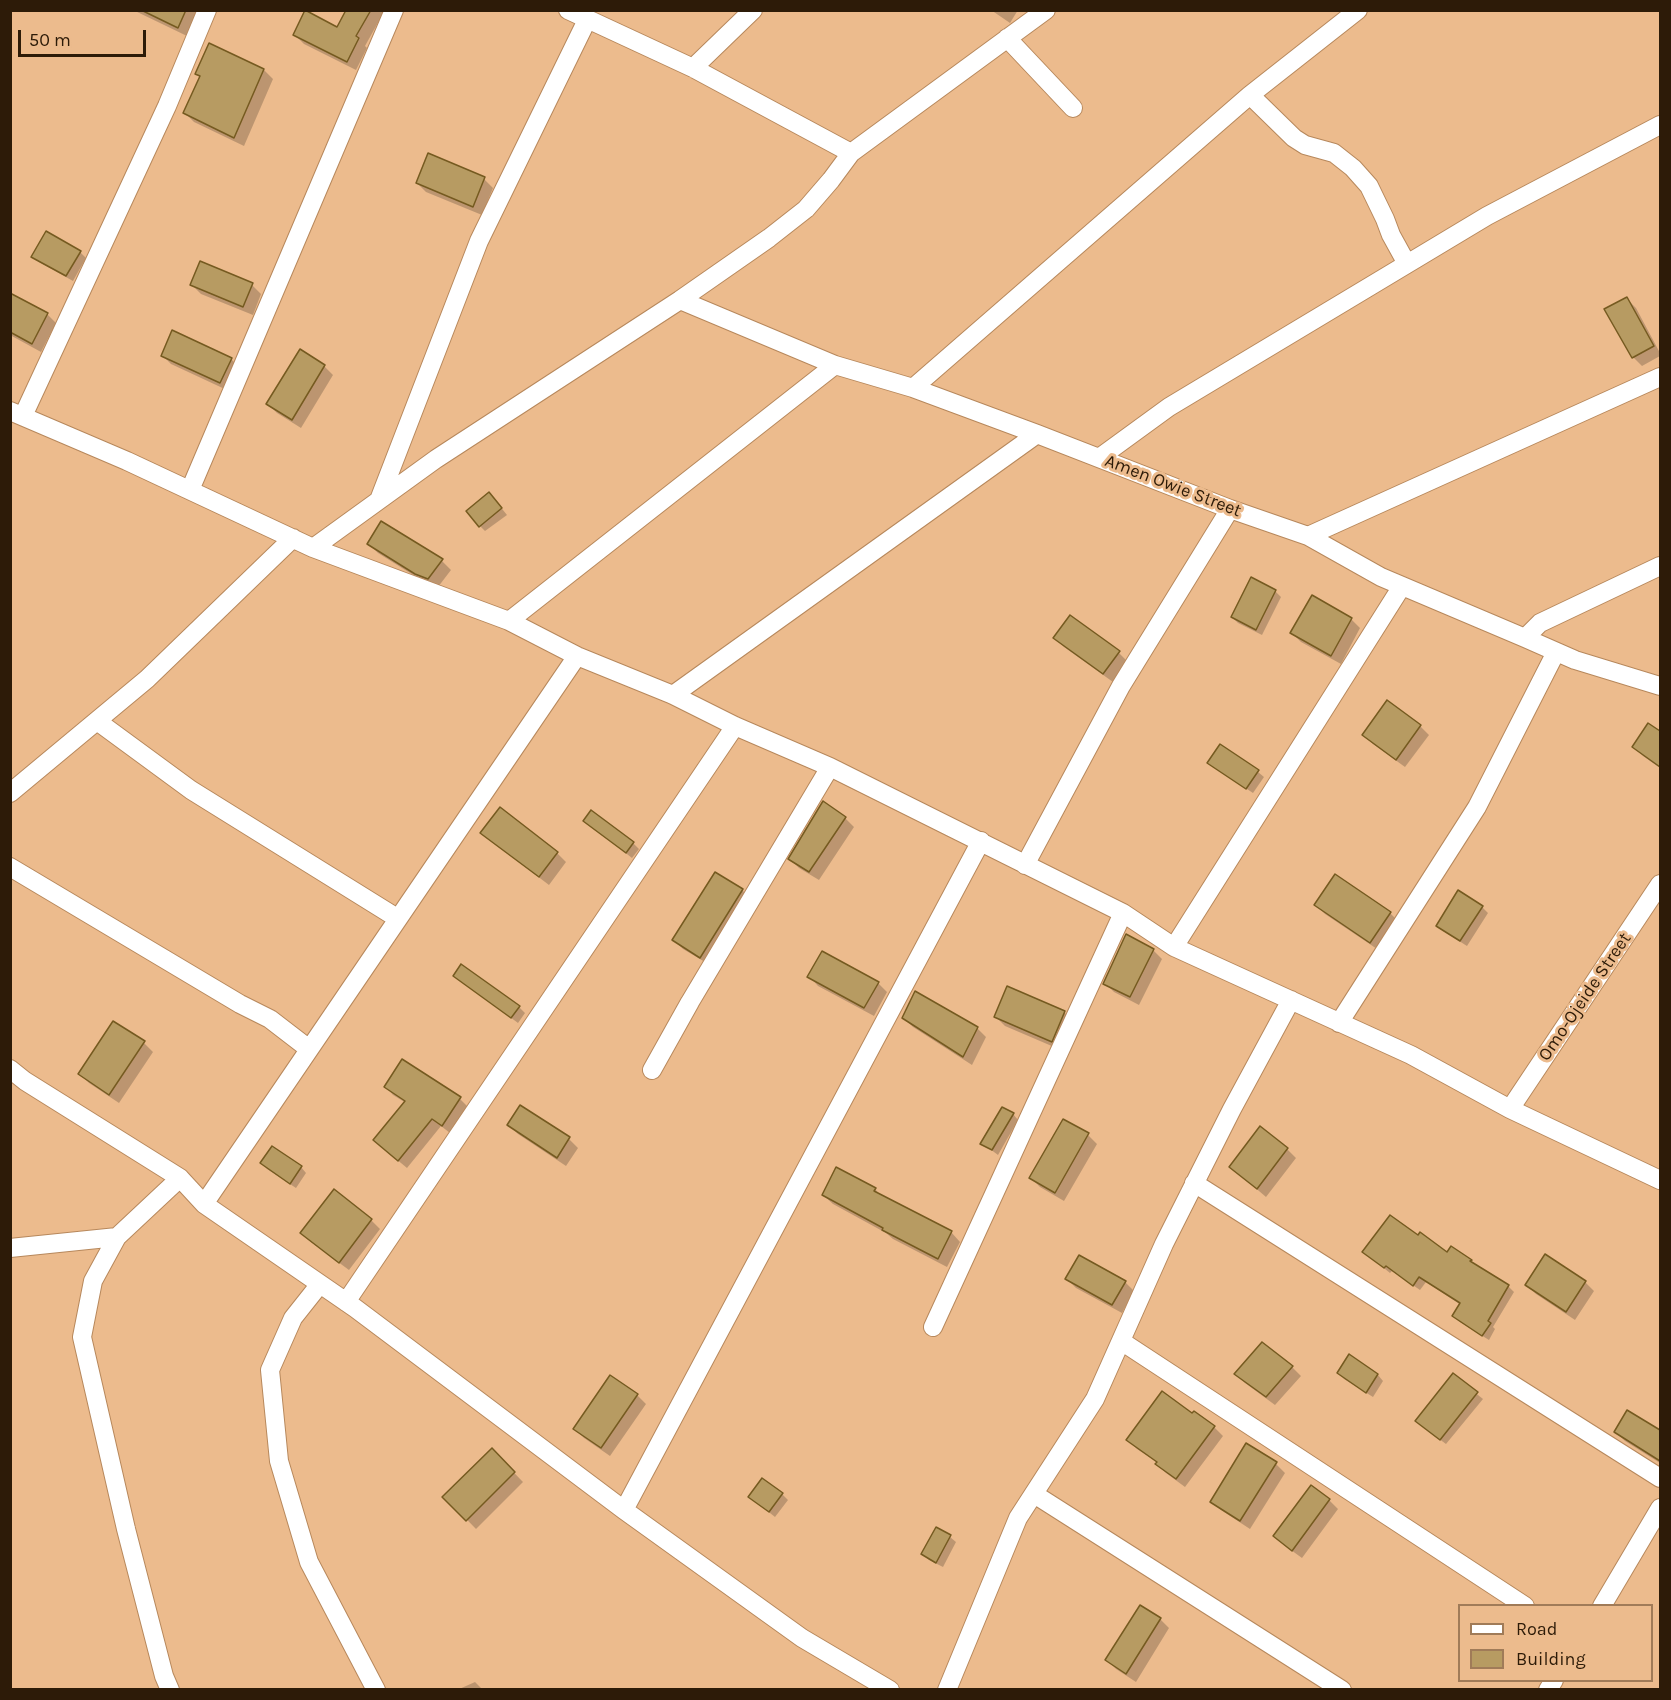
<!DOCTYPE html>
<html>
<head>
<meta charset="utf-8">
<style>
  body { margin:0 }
  #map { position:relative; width:1671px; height:1700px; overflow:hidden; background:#ecbb8d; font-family:Karla,sans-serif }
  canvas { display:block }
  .frame { position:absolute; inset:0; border:12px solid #2d1b08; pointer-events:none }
  .legend { position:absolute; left:1458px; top:1604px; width:195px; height:78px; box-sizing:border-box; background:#ecbb8d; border:2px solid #a07b58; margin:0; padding:8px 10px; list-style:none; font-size:18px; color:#2d1b08 }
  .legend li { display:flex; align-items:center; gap:12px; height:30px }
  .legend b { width:30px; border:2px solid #a07b58 }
  .scale { position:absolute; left:18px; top:30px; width:128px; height:27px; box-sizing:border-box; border:3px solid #2d1b08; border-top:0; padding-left:8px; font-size:18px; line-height:21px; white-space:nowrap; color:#2d1b08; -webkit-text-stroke:4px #ecbb8d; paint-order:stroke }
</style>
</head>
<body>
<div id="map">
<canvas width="1671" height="1700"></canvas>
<div class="frame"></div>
<ul class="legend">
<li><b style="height:8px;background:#fff"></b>Road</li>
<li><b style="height:16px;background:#b79b62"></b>Building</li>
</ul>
<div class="scale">50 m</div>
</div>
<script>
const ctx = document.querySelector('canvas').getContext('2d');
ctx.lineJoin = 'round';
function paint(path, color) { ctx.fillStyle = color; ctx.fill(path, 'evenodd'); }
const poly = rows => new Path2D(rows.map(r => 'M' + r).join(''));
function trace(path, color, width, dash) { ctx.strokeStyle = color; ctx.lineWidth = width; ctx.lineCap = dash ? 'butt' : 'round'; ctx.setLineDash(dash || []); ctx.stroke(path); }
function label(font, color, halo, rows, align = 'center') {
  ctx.font = font + ' Karla,sans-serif'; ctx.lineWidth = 6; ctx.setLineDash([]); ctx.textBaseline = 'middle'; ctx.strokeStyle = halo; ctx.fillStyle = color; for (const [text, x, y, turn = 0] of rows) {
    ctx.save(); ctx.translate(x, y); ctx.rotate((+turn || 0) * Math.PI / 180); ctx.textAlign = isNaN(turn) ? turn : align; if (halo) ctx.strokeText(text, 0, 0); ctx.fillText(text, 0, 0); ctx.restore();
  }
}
paint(poly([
  [133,10,199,10,187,36],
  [348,10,385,10,365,46,367,48,356,70,304,44,295,35,338,29],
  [991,10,1018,10,1010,23],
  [210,45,264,70,273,79,244,146,194,122,185,113,201,78,197,74],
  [484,179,493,188,482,215,426,192,417,183],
  [80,252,86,258,73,281,39,262,33,256],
  [192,285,252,285,261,294,253,315,201,294],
  [11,295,47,314,56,323,41,352,10,335],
  [1627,299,1636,308,1660,353,1660,356,1642,366,1633,357],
  [300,351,324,366,333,375,301,428,277,413,268,404],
  [162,355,231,359,240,368,229,391,171,364],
  [495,500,507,515,485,531,480,526],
  [369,544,442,561,451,570,438,587,426,583,378,553],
  [1275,591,1281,597,1262,635,1238,623,1232,617],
  [1312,597,1351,619,1360,628,1341,664,1301,642,1292,633],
  [1070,617,1119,653,1128,662,1113,682,1064,647,1055,638],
  [1649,725,1660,733,1660,768,1643,756,1634,747],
  [1420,726,1429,735,1405,767,1373,744,1364,735],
  [1215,768,1258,772,1264,777,1253,793],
  [500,810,557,853,566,862,549,885,491,841],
  [845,818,854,827,819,880,799,868,790,859],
  [585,821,633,843,639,849,632,858],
  [1335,876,1390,913,1399,922,1380,951,1325,914,1316,905],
  [742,890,751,899,710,965,683,949,674,940],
  [1482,907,1488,913,1467,946,1443,931,1438,925],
  [1153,950,1162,959,1139,1005,1114,992,1105,983],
  [455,976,519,1007,525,1013,518,1023],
  [809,976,878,983,887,992,874,1016,818,986],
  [1064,1012,1073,1021,1061,1050,1005,1026,996,1017],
  [904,1018,977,1028,986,1037,972,1065,913,1027],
  [114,1023,144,1043,153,1052,119,1103,89,1083,80,1074],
  [386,1087,460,1099,468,1107,450,1133,441,1126,407,1168,383,1148,406,1103,393,1095],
  [1013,1114,1018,1120,998,1155,982,1143],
  [509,1125,569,1139,578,1148,566,1166,518,1134],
  [1088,1135,1097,1144,1064,1201,1040,1187,1031,1178],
  [1287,1149,1296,1158,1266,1197,1231,1167],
  [262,1163,301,1167,306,1173,296,1188,267,1169],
  [875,1189,882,1197,951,1232,960,1242,947,1267,893,1239,886,1233,833,1204,823,1195],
  [334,1192,371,1220,380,1229,349,1270,311,1242,302,1233],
  [1418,1238,1448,1254,1451,1248,1471,1261,1477,1267,1508,1286,1514,1292,1493,1327,1495,1329,1489,1340,1460,1322,1454,1316,1461,1305,1426,1282,1420,1290,1392,1271,1390,1273,1364,1252],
  [1067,1279,1125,1282,1134,1291,1122,1313,1076,1288],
  [1585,1282,1594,1291,1575,1320,1536,1294,1527,1285],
  [1262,1344,1292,1367,1301,1376,1275,1405,1245,1383,1236,1374],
  [1349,1356,1378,1375,1383,1381,1373,1397,1344,1379,1339,1373],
  [1453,1375,1483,1399,1446,1444,1423,1427],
  [637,1395,646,1404,610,1456,584,1438,575,1429],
  [1628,1412,1660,1432,1660,1463,1625,1441,1616,1432],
  [1193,1415,1214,1427,1223,1436,1185,1487,1166,1473,1157,1464,1158,1463,1137,1449,1128,1440],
  [1247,1445,1276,1464,1285,1473,1250,1529,1221,1510,1211,1501],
  [492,1450,523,1482,476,1529,445,1497],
  [782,1494,788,1500,775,1517,750,1497],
  [1329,1500,1338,1509,1302,1558,1284,1545,1275,1536],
  [936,1529,950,1537,956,1542,943,1567,929,1560,923,1554],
  [1160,1619,1169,1628,1136,1682,1116,1669,1107,1660],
  [475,1682,483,1690,457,1690]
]), '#0003');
const building = poly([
  [141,10,186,10,178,28,141,10],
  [305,10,337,27,346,10,371,10,356,36,359,38,347,62,293,35,305,10],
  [209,43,264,69,234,138,183,113,200,76,195,74,209,43],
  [428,153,485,177,473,207,416,183,428,153],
  [46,231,81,251,66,276,31,257,46,231],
  [200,261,253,283,243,307,190,285,200,261],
  [10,293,48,313,32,344,10,332,10,293],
  [1627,297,1654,346,1632,358,1604,309,1627,297],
  [172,330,232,358,220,383,161,356,172,330],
  [300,349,325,365,292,420,266,404,300,349],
  [489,492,502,508,479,527,466,511,489,492],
  [381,521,443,559,428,579,415,574,367,544,381,521],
  [1251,577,1276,590,1256,630,1231,617,1251,577],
  [1312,595,1352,618,1331,656,1290,633,1312,595],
  [1070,615,1120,651,1103,674,1053,638,1070,615],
  [1387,700,1421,725,1396,760,1362,735,1387,700],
  [1648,723,1660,731,1660,767,1632,747,1648,723],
  [1220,744,1259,770,1246,789,1207,763,1220,744],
  [823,801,846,817,809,872,788,859,823,801],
  [500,807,558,852,539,877,480,833,500,807],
  [591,810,634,842,626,853,583,821,591,810],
  [715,872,743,889,700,958,672,940,715,872],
  [1335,874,1391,912,1370,943,1314,905,1335,874],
  [1458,890,1483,906,1460,941,1436,926,1458,890],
  [1126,934,1154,949,1130,997,1103,984,1126,934],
  [822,951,879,982,864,1008,807,977,822,951],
  [461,964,520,1006,511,1018,453,976,461,964],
  [1007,986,1065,1011,1052,1042,994,1017,1007,986],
  [915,991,978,1027,963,1057,902,1018,915,991],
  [113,1021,145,1041,109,1095,78,1074,113,1021],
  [402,1059,461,1097,442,1126,432,1119,398,1161,373,1140,405,1101,384,1087,402,1059],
  [520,1105,570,1137,557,1158,507,1125,520,1105],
  [1002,1107,1014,1113,992,1150,980,1144,1002,1107],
  [1063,1119,1089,1133,1055,1193,1029,1178,1063,1119],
  [1260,1126,1288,1148,1257,1189,1229,1167,1260,1126],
  [272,1146,302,1166,290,1184,260,1163,272,1146],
  [836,1167,876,1188,874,1191,952,1231,938,1259,882,1230,883,1228,822,1195,836,1167],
  [334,1189,372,1219,339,1263,300,1233,334,1189],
  [1390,1215,1418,1235,1420,1232,1447,1252,1451,1246,1472,1260,1470,1261,1509,1285,1488,1321,1491,1323,1482,1336,1452,1316,1460,1303,1419,1277,1413,1286,1386,1266,1384,1268,1362,1252,1390,1215],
  [1545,1254,1586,1281,1566,1312,1525,1285,1545,1254],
  [1079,1255,1126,1281,1112,1305,1065,1279,1079,1255],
  [1262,1342,1293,1366,1266,1397,1234,1374,1262,1342],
  [1349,1354,1378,1374,1366,1393,1337,1373,1349,1354],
  [1453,1373,1478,1392,1440,1440,1415,1421,1453,1373],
  [610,1375,638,1394,601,1448,573,1429,610,1375],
  [1162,1391,1192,1413,1194,1411,1215,1426,1176,1479,1155,1464,1157,1462,1126,1440,1162,1391],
  [1627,1410,1660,1430,1660,1461,1614,1432,1627,1410],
  [1246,1443,1277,1462,1240,1521,1210,1502,1246,1443],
  [492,1448,515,1472,466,1521,442,1497,492,1448],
  [762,1478,783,1493,769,1512,748,1497,762,1478],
  [1311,1485,1330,1499,1292,1551,1273,1536,1311,1485],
  [936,1527,951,1535,936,1563,921,1554,936,1527],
  [1140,1605,1161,1618,1126,1674,1105,1660,1140,1605]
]);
paint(building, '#b79b62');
trace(building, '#755a20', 1.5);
const minor = poly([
  [568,10,693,68,851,153],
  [1007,38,1073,108],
  [693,68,753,10],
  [1250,95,1294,138,1305,145,1334,153,1353,168,1369,186,1385,219,1391,235,1407,264],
  [680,300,835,365,913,388,1037,434,1230,509,1308,536,1381,577,1525,638,1575,660,1660,686],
  [913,388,1250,95,1358,10],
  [10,411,127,461,313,548,509,621,577,656,673,695,735,726,830,767,1123,913,1174,947,1411,1055,1510,1109,1660,1180],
  [23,416,167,106,207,10],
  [1099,458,1169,407,1487,216,1660,125],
  [190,490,394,10],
  [379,500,479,241,587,20],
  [1308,536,1660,377],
  [313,548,436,459,680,300,769,238,806,209,831,180,851,153,1046,10],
  [509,621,835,365],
  [1525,638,1540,623,1660,566],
  [673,695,1037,434],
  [97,721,191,790,397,918],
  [10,793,147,679,293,538],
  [1025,865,1121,686,1230,509],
  [10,867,240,1004,270,1019,309,1049],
  [1174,947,1402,586],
  [1339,1023,1477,807,1556,652],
  [10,1069,25,1081,180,1178,204,1204,355,1308,624,1510,802,1638,890,1690],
  [652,1070,690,1002,830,767],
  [1510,1109,1660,884],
  [1194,1183,1660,1478],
  [204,1204,577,656],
  [10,1248,117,1237],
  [320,1284,293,1318,270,1370,279,1461,309,1562,376,1690],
  [346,1302,735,726],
  [933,1327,1123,913],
  [1121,1341,1525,1606],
  [1034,1494,1342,1690],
  [624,1510,981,841],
  [1602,1606,1660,1508],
  [170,1690,164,1676,126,1529,82,1337,93,1281,117,1237,180,1178],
  [947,1690,1018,1518,1095,1399,1164,1244,1232,1109,1291,1000],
  [1548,1690,1554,1680]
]);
trace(minor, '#b7885c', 20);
trace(minor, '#fff', 18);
label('18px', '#2d1b08', '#ecbb8d', [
  ["Amen Owie Street",1173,486,21],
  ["Omo-Ojeide Street",1585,997,-56]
]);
</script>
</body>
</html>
